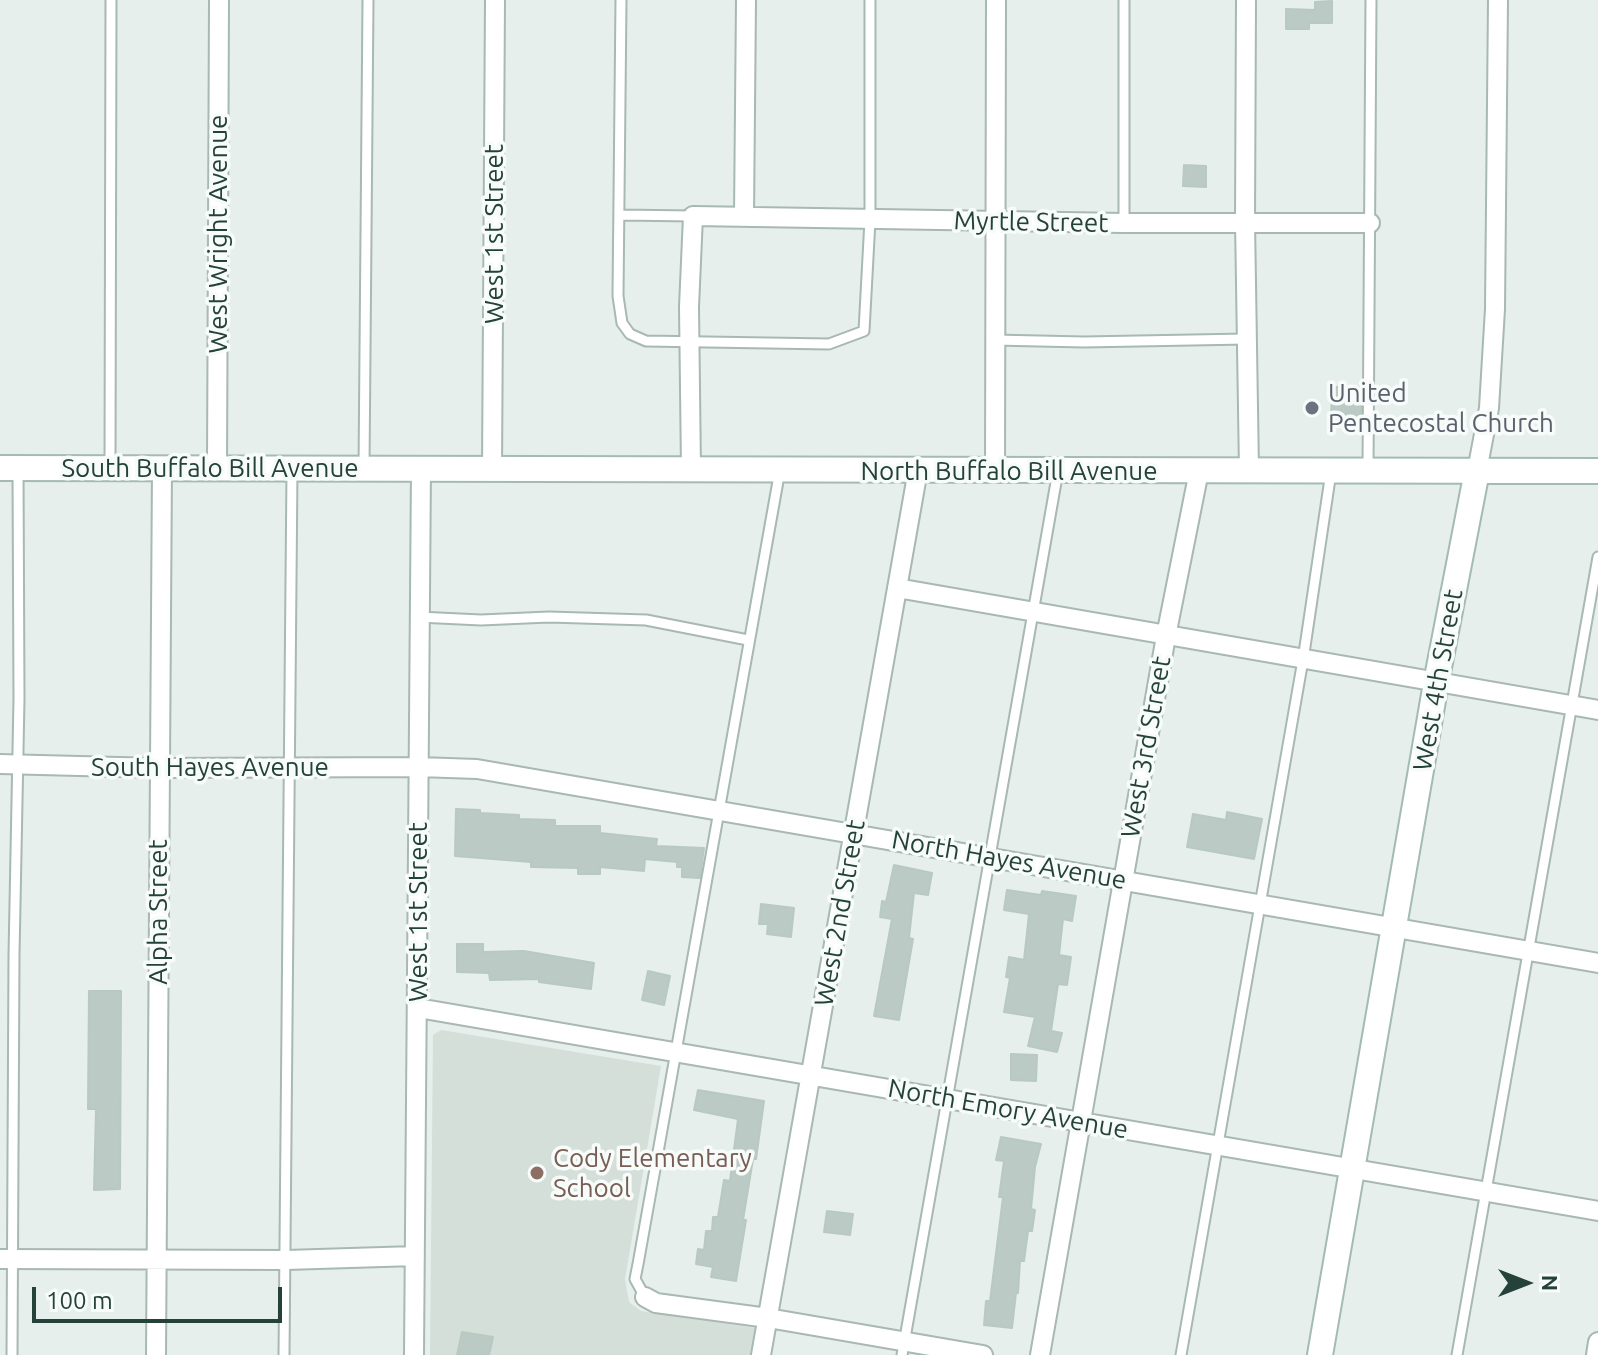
<!DOCTYPE html>
<html>
<head>
<meta charset="utf-8">
<style>
  body { margin:0 }
  #map { position:relative; width:1598px; height:1355px; overflow:hidden; background:#e6efeb; font-family:Ubuntu,sans-serif }
  canvas { display:block }
  .north { position:absolute; left:1486px; top:1243px; width:80px; height:80px; -webkit-text-stroke:6px #f7fbf9; paint-order:stroke; rotate:90deg; font-size:22px; font-weight:700; line-height:32px; text-align:center; color:#24423a }
  .north::after { content:''; display:block; margin:auto; width:28px; height:36px; background:#24423a; clip-path:polygon(50% 0,100% 100%,50% 72%,0 100%) }
  .scale { position:absolute; left:32px; top:1287px; width:250px; height:36px; box-sizing:border-box; border:4px solid #24423a; border-top:0; padding-left:10px; font-size:24px; line-height:28px; white-space:nowrap; color:#24423a; -webkit-text-stroke:6px #f7fbf9; paint-order:stroke }
</style>
</head>
<body>
<div id="map">
<canvas width="1598" height="1355"></canvas>
<div class="north">N</div>
<div class="scale">100 m</div>
</div>
<script>
const ctx = document.querySelector('canvas').getContext('2d');
ctx.lineJoin = 'round';
function paint(path, color) { ctx.fillStyle = color; ctx.fill(path, 'evenodd'); }
const poly = rows => new Path2D(rows.map(r => 'M' + r).join(''));
function trace(path, color, width, dash) { ctx.strokeStyle = color; ctx.lineWidth = width; ctx.lineCap = dash ? 'butt' : 'round'; ctx.setLineDash(dash || []); ctx.stroke(path); }
function label(font, color, halo, rows, align = 'center') {
  ctx.font = font + ' Ubuntu,sans-serif'; ctx.lineWidth = 7; ctx.setLineDash([]); ctx.textBaseline = 'middle'; ctx.strokeStyle = halo; ctx.fillStyle = color; for (const [text, x, y, turn = 0] of rows) {
    ctx.save(); ctx.translate(x, y); ctx.rotate((+turn || 0) * Math.PI / 180); ctx.textAlign = isNaN(turn) ? turn : align; if (halo) ctx.strokeText(text, 0, 0); ctx.fillText(text, 0, 0); ctx.restore();
  }
}
paint(poly([
  [441,1030,661,1066,625,1279,629,1302,641,1311,755,1328,750,1355,430,1355,433,1035]
]), '#d4dfda');
const building = poly([
  [1332,1,1332,23,1309,23,1309,29,1286,29,1286,9,1315,10,1315,2,1332,1],
  [1184,165,1206,166,1206,187,1183,186,1184,165],
  [1332,387,1361,387,1361,422,1331,421,1332,387],
  [456,809,480,810,480,813,519,815,519,819,555,820,555,826,600,826,600,833,657,839,656,846,704,848,700,878,682,877,682,867,677,867,677,862,645,859,644,871,600,867,600,874,578,874,578,868,531,867,531,862,455,856,456,809],
  [1227,812,1262,819,1254,859,1187,847,1193,814,1226,820,1227,812],
  [894,865,932,873,928,895,914,893,909,938,913,939,899,1020,874,1016,892,919,880,917,882,901,886,902,894,865],
  [1007,890,1041,895,1042,891,1076,896,1072,921,1063,919,1059,955,1071,957,1067,985,1058,984,1051,1031,1062,1033,1057,1052,1028,1046,1035,1017,1004,1012,1010,978,1006,977,1009,957,1024,960,1029,914,1004,910,1007,890],
  [761,904,794,908,791,937,767,934,768,924,759,924,761,904],
  [457,944,483,944,483,952,524,951,594,963,591,989,539,982,539,979,490,980,489,973,457,972,457,944],
  [648,971,670,976,664,1005,642,1000,648,971],
  [89,991,121,991,120,1189,94,1190,96,1109,88,1109,89,991],
  [1011,1054,1037,1055,1036,1081,1011,1080,1011,1054],
  [698,1090,764,1101,756,1159,753,1159,743,1220,746,1220,736,1281,711,1277,713,1267,696,1264,698,1249,704,1250,706,1231,712,1231,713,1217,718,1217,724,1180,730,1181,738,1119,694,1110,698,1090],
  [1001,1137,1041,1144,1035,1167,1031,1209,1035,1210,1032,1231,1028,1231,1024,1261,1020,1261,1018,1293,1016,1293,1012,1328,984,1325,986,1301,990,1301,1003,1197,999,1197,1004,1161,996,1160,1001,1137],
  [827,1211,853,1214,850,1235,824,1232,827,1211],
  [462,1332,493,1337,489,1355,457,1355,462,1332]
]);
paint(building, '#bbcac4');
trace(building, '#b8c9c2', 2);
const service = poly([
  [621,0,618,296,622,323,630,334,646,341,829,344,864,331,870,220,870,0],
  [1124,0,1124,223],
  [620,215,693,216],
  [994,340,1084,342,1246,339],
  [110,468,111,0],
  [364,468,368,0],
  [1368,468,1371,0],
  [418,617,481,620,549,617,646,620,748,640],
  [645,1297,635,1279,638,1264,780,470],
  [12,1355,14,955,19,699,18,470],
  [284,1355,292,470],
  [902,1355,1058,471],
  [1181,1355,1303,660,1331,472],
  [1457,1355,1598,557]
]);
const minor = poly([
  [1246,0,1245,221,1249,471],
  [744,216,746,0],
  [217,468,219,0],
  [492,469,495,0],
  [691,470,689,307,693,216,1124,223,1370,223],
  [995,471,996,0],
  [1477,471,1489,408,1495,309,1498,0],
  [897,588,1598,710],
  [0,764,159,768,419,767,477,769,1598,963],
  [418,1008,1598,1211],
  [0,1259,286,1260,415,1256],
  [645,1297,656,1303,768,1318,983,1355],
  [156,1355,162,468],
  [414,1355,421,468],
  [761,1355,918,470],
  [1040,1355,1166,636,1199,471],
  [1596,1355,1598,1342]
]);
const secondary = poly([
  [0,468,1598,471],
  [1320,1355,1436,683,1477,471]
]);
trace(service, '#a8b8b2', 13);
trace(minor, '#a8b8b2', 22);
trace(secondary, '#a4bbb3', 28);
trace(service, '#fff', 9);
trace(minor, '#fff', 18);
trace(secondary, '#fff', 24);
for (const [x, y, r, color] of [
  [1312,408,8,"#6b7280"],
  [537,1173,8,"#8d6e63"]
]) { const dot = new Path2D(); dot.arc(x, y, r, 0, 2 * Math.PI); ctx.fillStyle = color; ctx.fill(dot); trace(dot, '#f7fbf9', 3); }
label('26px', '#24423a', '#f7fbf9', [
  ["Myrtle Street",1031,222,1],
  ["West Wright Avenue",218,234,-90],
  ["West 1st Street",494,234,-90],
  ["South Buffalo Bill Avenue",210,468],
  ["North Buffalo Bill Avenue",1009,471],
  ["West 4th Street",1438,680,-80],
  ["West 3rd Street",1146,747,-80],
  ["South Hayes Avenue",210,767],
  ["North Hayes Avenue",1009,860,10],
  ["Alpha Street",158,912,-90],
  ["West 1st Street",418,912,-90],
  ["West 2nd Street",840,913,-80],
  ["North Emory Avenue",1008,1109,10]
]);
label('26px', '#5b616d', '#f7fbf9', [
  ["United",1328,393],
  ["Pentecostal Church",1328,423]
], 'left');
label('26px', '#785e54', '#f7fbf9', [
  ["Cody Elementary",553,1158],
  ["School",553,1188]
], 'left');
</script>
</body>
</html>
